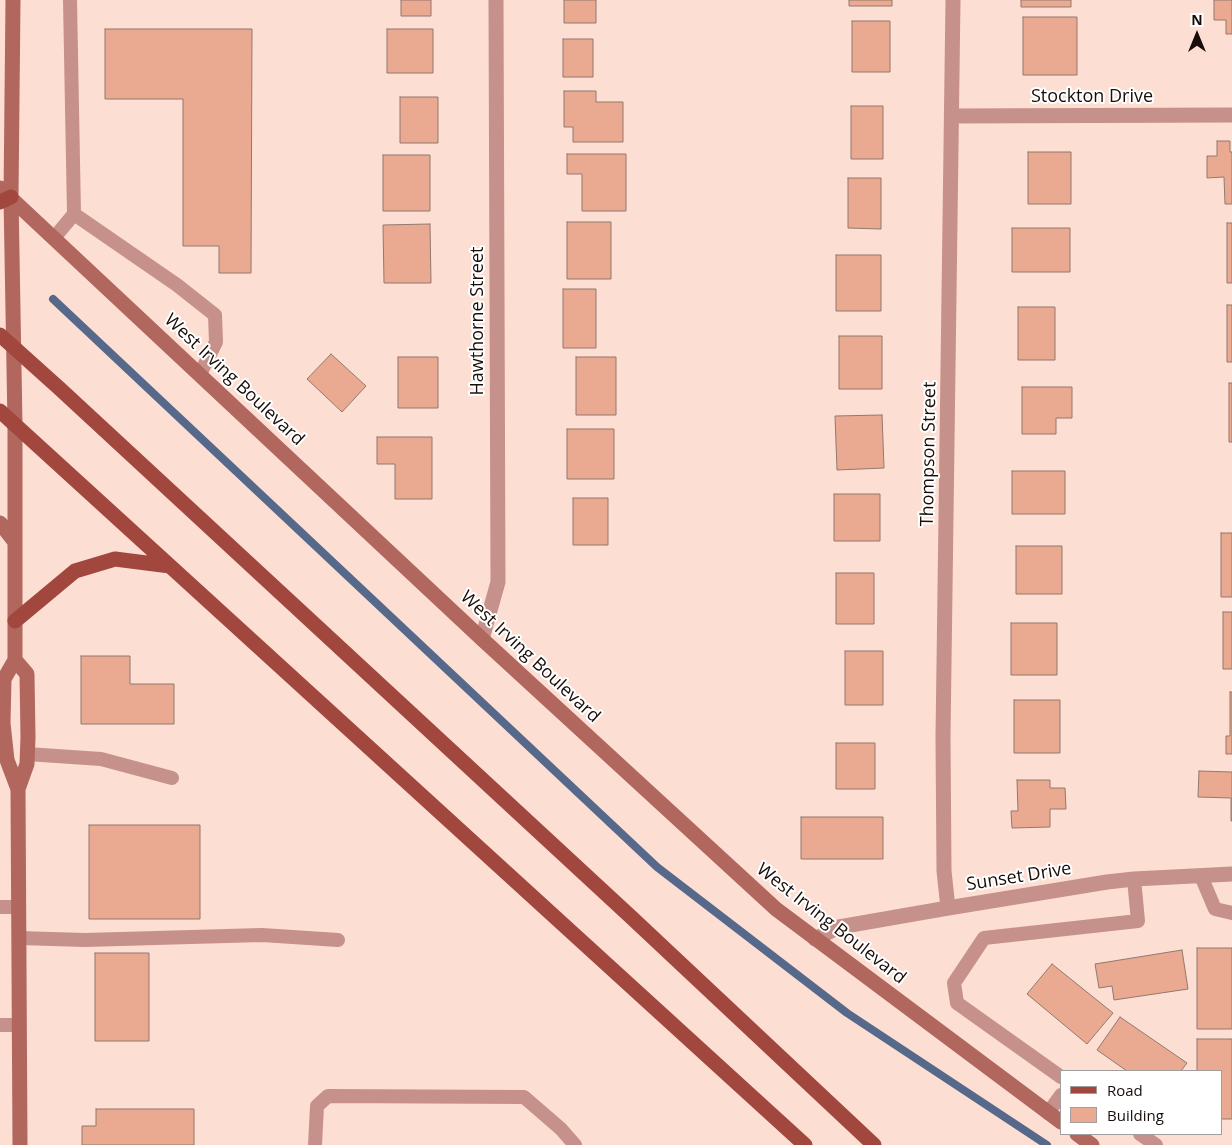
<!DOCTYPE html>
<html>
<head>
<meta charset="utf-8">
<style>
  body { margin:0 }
  #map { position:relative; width:1232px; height:1145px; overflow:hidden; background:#fcded3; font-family:"Open Sans",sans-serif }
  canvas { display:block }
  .legend { position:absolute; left:1060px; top:1070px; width:162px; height:65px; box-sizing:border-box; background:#fff; border:1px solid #a29e9d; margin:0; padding:6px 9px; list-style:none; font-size:15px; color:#170d09 }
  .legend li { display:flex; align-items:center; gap:10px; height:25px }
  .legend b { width:25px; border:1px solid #a29e9d }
  .north { position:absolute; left:1172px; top:10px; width:50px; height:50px; -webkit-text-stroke:4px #fff; paint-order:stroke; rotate:0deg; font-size:14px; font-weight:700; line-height:20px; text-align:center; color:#170d09 }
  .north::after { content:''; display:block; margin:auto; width:18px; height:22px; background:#170d09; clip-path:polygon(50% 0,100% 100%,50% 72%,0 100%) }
</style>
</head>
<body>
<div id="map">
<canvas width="1232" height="1145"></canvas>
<ul class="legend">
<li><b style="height:6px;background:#a1473e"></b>Road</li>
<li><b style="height:14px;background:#e9aa91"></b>Building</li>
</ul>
<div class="north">N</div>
</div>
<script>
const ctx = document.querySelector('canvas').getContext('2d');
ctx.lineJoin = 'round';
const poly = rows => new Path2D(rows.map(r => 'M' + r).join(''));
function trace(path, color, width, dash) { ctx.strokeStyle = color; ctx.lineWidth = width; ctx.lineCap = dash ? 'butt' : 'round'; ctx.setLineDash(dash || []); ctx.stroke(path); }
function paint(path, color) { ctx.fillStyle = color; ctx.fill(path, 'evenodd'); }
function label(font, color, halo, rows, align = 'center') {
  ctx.font = font + ' "Open Sans",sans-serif'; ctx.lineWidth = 4; ctx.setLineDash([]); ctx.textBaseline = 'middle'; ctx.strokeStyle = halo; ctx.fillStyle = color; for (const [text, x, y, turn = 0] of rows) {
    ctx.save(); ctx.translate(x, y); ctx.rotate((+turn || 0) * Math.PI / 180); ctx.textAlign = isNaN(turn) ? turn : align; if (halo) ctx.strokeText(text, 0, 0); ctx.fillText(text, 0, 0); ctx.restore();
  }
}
trace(poly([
  [53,299,657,867,847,1013,1047,1145]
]), '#57698a', 8);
const building = poly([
  [401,0,431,0,431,16,401,16,401,0],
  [564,0,596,0,596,23,564,23,564,0],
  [849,0,892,0,892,6,849,6,849,0],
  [1021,0,1071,0,1071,7,1021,7,1021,0],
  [1214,0,1232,0,1232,34,1226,34,1226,20,1214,20,1214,0],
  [1023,17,1077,17,1077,75,1023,75,1023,17],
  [852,21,890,21,890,72,852,72,852,21],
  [105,29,252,29,251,273,219,273,219,246,183,246,183,99,105,99,105,29],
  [387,29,433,29,433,73,387,73,387,29],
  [563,39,593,39,593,77,563,77,563,39],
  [564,91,596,91,596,102,623,102,623,142,573,142,573,127,564,127,564,91],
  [400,97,438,97,438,143,400,143,400,97],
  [851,106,883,106,883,159,851,159,851,106],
  [1217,141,1230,141,1230,152,1232,152,1232,204,1225,204,1224,177,1207,178,1207,156,1217,156,1217,141],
  [1028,152,1071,152,1071,204,1028,204,1028,152],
  [567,154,626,154,626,211,582,211,582,174,567,174,567,154],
  [383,155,430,155,430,211,383,211,383,155],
  [848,178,881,178,881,229,848,228,848,178],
  [567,222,611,222,611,279,567,279,567,222],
  [1227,223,1232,223,1232,283,1227,283,1227,223],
  [430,224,431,283,384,283,383,225,430,224],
  [1012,228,1070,228,1070,272,1012,272,1012,228],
  [836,255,881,255,881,311,836,311,836,255],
  [563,289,596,289,596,348,563,348,563,289],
  [1227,305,1232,305,1232,362,1227,362,1227,305],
  [1018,307,1055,307,1055,360,1018,360,1018,307],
  [839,336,882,336,882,389,839,389,839,336],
  [331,354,366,386,342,412,307,379,331,354],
  [398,357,438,357,438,408,398,408,398,357],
  [576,357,616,357,616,415,576,415,576,357],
  [1229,383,1232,383,1232,442,1229,442,1229,383],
  [1022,387,1072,387,1072,418,1056,418,1056,434,1022,434,1022,387],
  [882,415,884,468,837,470,835,416,882,415],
  [567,429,614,429,614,479,567,479,567,429],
  [377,437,432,437,432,499,395,499,395,464,377,464,377,437],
  [1012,471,1065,471,1065,514,1012,514,1012,471],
  [834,494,880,494,880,541,834,541,834,494],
  [573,498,608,498,608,545,573,545,573,498],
  [1221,533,1232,533,1232,597,1221,597,1221,533],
  [1016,546,1062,546,1062,594,1016,594,1016,546],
  [836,573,874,573,874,624,836,624,836,573],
  [1223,612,1232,612,1232,669,1223,669,1223,612],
  [1011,623,1057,623,1057,675,1011,675,1011,623],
  [845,651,883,651,883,705,845,705,845,651],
  [81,656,130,656,130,684,174,684,174,724,81,724,81,656],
  [1230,692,1232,692,1232,754,1226,754,1226,736,1230,736,1230,692],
  [1014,700,1060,700,1060,753,1014,753,1014,700],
  [836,743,875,743,875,789,836,789,836,743],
  [1199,771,1232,772,1232,821,1231,821,1231,798,1198,797,1199,771],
  [1017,780,1050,780,1050,788,1065,788,1066,809,1050,809,1050,827,1012,828,1011,811,1018,811,1017,780],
  [801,817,883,817,883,859,801,859,801,817],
  [89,825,200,825,200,919,89,919,89,825],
  [1197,948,1232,948,1232,1029,1197,1029,1197,948],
  [1182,950,1188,989,1114,1000,1112,986,1099,988,1095,964,1182,950],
  [95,953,149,953,149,1041,95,1041,95,953],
  [1052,964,1113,1013,1087,1044,1027,994,1052,964],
  [1120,1017,1187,1063,1181,1071,1127,1071,1097,1050,1120,1017],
  [1197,1039,1232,1039,1232,1119,1221,1119,1221,1071,1197,1071,1197,1039],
  [96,1109,194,1109,194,1145,82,1145,82,1126,96,1126,96,1109]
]);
paint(building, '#e9aa91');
trace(building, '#93786e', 1);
trace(poly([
  [70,0,74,214,177,285,215,315,216,342,200,374],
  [54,238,74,214],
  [27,754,101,759,172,778],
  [1201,876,1215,909,1232,913],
  [0,907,18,907],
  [19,938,85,940,262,935,338,940],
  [0,1025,19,1025],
  [1061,1077,957,1003,954,983,984,938,1138,921,1134,879],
  [1048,1113,1061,1095],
  [1140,1134,1156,1145],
  [315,1145,317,1106,328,1096,524,1097,561,1129,575,1145]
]), '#c5918a', 14);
trace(poly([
  [952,116,1232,115],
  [482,639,498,582,496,0],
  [948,908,944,871,943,737,953,0],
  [815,939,839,927,948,908,1107,882,1134,879,1232,874]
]), '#c5918a', 15);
trace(poly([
  [13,0,11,197,15,425,15,660,4,679,3,723,7,760,18,789],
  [0,188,482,639,776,909,1061,1122],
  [0,523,15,542],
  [15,660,27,674,28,737,27,764,18,789,20,1145],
  [1077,1134,1092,1145]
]), '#b1675e', 15);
trace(poly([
  [0,202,11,197],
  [0,335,59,388,631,917,874,1145],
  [0,411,805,1145],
  [15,621,75,571,115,559,170,566]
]), '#a1473e', 15);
label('18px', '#170d09', '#fff', [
  ["Stockton Drive",1092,97],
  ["Hawthorne Street",478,321,-90],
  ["West Irving Boulevard",234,380,43],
  ["Thompson Street",929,454,-89],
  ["West Irving Boulevard",530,657,43],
  ["Sunset Drive",1019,877,-9],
  ["West Irving Boulevard",831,924,38]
]);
</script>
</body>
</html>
